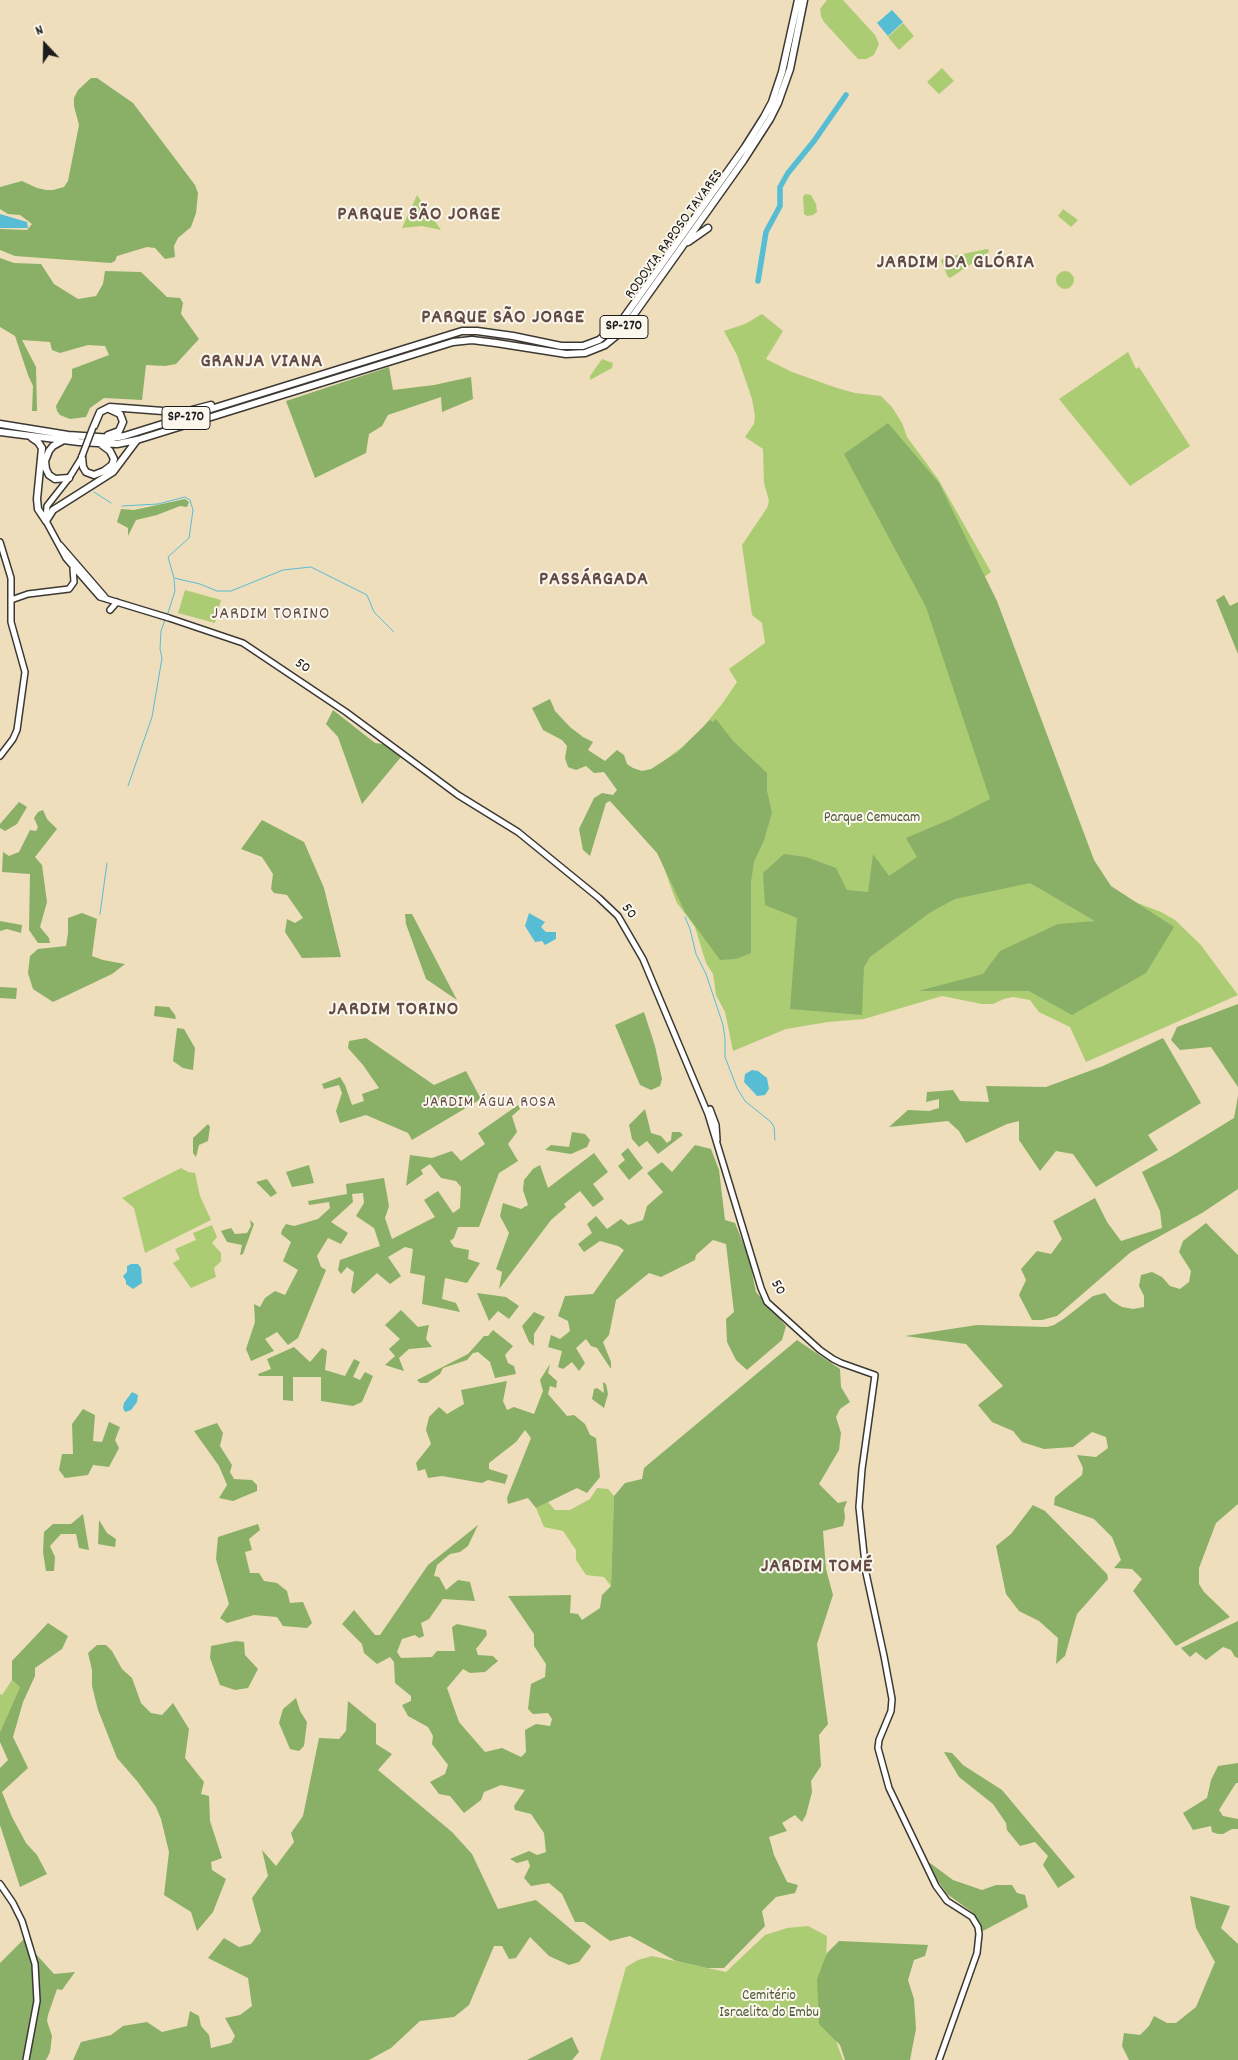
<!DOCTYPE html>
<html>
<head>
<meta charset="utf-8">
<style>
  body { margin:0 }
  #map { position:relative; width:1238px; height:2060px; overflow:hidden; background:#eedebc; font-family:Dekko,sans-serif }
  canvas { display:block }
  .north { position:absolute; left:20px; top:20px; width:50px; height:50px; -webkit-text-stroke:4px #fbf7ec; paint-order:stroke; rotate:339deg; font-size:14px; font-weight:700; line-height:20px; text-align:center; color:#1c1c1c }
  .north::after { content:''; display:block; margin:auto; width:18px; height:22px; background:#1c1c1c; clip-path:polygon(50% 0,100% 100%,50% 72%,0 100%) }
</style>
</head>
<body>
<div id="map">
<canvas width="1238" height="2060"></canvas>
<div class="north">N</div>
</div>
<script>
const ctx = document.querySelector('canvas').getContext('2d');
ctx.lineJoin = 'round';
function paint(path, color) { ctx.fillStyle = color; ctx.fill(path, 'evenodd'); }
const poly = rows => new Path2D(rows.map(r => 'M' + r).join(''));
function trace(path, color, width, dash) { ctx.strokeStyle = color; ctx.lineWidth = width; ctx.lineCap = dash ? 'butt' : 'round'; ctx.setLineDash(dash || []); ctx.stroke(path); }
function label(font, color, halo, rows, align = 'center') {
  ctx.font = font + ' Dekko,sans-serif'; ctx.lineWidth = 4; ctx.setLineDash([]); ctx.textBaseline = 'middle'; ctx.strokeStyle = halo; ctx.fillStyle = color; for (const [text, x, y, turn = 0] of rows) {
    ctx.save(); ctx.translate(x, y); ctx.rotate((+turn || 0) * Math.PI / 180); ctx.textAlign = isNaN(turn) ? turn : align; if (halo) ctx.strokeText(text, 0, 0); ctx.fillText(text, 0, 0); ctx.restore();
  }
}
paint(poly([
  [827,0,843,0,875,35,879,44,874,55,866,59,858,59,824,22,821,16,820,9],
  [903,23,914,36,899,50,888,37],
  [942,68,954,81,939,94,927,82],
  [805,194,811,195,816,204,817,212,813,215,807,216,804,214,803,197],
  [417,195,425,207,441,230,422,226,402,228],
  [1063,209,1078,220,1071,227,1058,216],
  [987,249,989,250,988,253,950,278,948,277,941,261,943,258],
  '1056 280a9 9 0 1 1 18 0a9 9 0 1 1-18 0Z',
  [762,314,783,331,766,359,792,372,837,388,855,393,881,396,892,407,902,423,907,437,938,479,991,572,981,579,1087,849,1106,883,1127,899,1161,912,1175,920,1200,944,1238,995,1086,1062,1070,1027,1039,1012,1030,1000,1013,997,1004,999,993,1004,982,1004,942,996,864,1019,828,1022,786,1029,733,1051,725,1012,716,995,713,974,706,963,695,927,677,903,673,893,659,854,649,772,682,747,703,727,722,704,737,682,729,669,765,643,762,623,752,615,742,545,767,508,769,501,764,483,763,449,745,437,754,424,755,416,752,399,737,355,724,331,745,324],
  [1128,352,1136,369,1139,367,1190,446,1130,486,1059,399],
  [602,359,613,363,612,368,590,380,590,376],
  [185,590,221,600,215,623,178,613],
  [181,1168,188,1172,195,1173,200,1196,211,1220,145,1253,134,1208,122,1198],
  [212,1225,217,1237,212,1243,221,1253,221,1261,214,1268,216,1277,191,1288,173,1263,180,1259,175,1249,196,1240,193,1233],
  [597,1488,608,1489,614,1496,611,1586,604,1577,586,1575,576,1560,576,1550,563,1531,544,1527,536,1508,548,1502,555,1510,570,1510,590,1499],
  [12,1680,20,1687,0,1732,0,1694,2,1695],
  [808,1926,827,1936,824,2009,843,2060,600,2060,626,1967,638,1960,652,1956,726,1972,765,1935,787,1928]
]), '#accc74');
paint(poly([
  [91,78,97,78,133,103,195,185,198,193,196,213,191,227,178,238,174,246,175,257,165,259,155,248,147,247,117,256,115,261,111,263,15,256,0,250,0,229,27,230,32,224,20,215,8,214,0,209,0,187,22,181,37,188,46,190,53,190,64,187,68,181,79,125,74,106,74,98,78,90],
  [0,258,14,263,41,264,54,284,78,299,96,296,103,284,105,271,141,272,167,297,180,298,183,303,181,314,199,339,176,364,165,366,146,365,142,400,104,398,90,408,86,417,70,419,60,415,57,411,56,406,72,377,72,369,109,355,105,346,88,345,60,353,52,350,50,342,22,340,36,367,37,411,32,411,33,386,28,375,15,336,0,327],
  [389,367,393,390,434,385,471,377,473,399,442,412,441,397,388,415,382,426,369,434,366,453,315,478,286,401],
  [888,423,939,483,997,601,1094,860,1111,886,1174,927,1146,973,1072,1015,1029,991,918,991,983,974,1000,951,1058,924,1095,921,1030,883,955,899,931,912,870,957,864,967,862,1015,790,1009,797,918,765,905,763,873,784,854,806,857,836,868,847,890,868,892,873,854,889,876,917,857,906,838,951,819,990,799,926,607,844,454],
  [185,499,189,502,187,507,180,506,157,515,136,520,128,536,128,528,117,522,121,509,134,510],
  [1224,595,1230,606,1238,602,1238,654,1216,600],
  [550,699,555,711,570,727,583,737,593,742,588,750,605,761,617,750,624,755,627,764,633,768,642,771,651,769,678,752,710,720,713,722,716,719,733,741,767,773,767,791,772,813,764,840,754,862,751,882,751,953,736,959,720,960,685,912,657,853,610,801,606,803,590,856,583,850,579,829,594,798,602,793,613,795,617,790,604,772,594,773,586,766,576,770,568,767,565,758,567,746,562,740,543,730,532,708],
  [333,710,375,743,383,744,401,757,362,804,338,737,326,724],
  [19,802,27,807,17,824,5,831,0,828,0,824],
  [43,810,47,819,57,829,35,857,42,865,47,902,40,927,49,938,50,943,38,943,29,930,30,874,2,872,3,852,9,856,19,852,30,830,36,831,38,827,34,818,38,812],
  [262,820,304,842,324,888,341,957,302,958,285,932,287,919,295,923,303,918,287,895,274,893,271,889,273,874,262,857,241,849],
  [82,913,97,919,92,956,103,960,125,964,112,974,53,1002,33,989,28,973,30,956,38,949,66,946,68,933,68,918],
  [405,914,412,914,457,1000,426,979,406,924],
  [0,921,22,925,21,933,7,929,0,931],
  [0,987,17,988,16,999,0,998],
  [1238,1004,1238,1087,1211,1047,1180,1050,1171,1040,1177,1027],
  [155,1006,169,1007,175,1015,176,1019,154,1016],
  [644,1012,655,1046,662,1079,660,1086,651,1090,640,1085,615,1025],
  [177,1028,184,1029,195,1048,193,1070,183,1068,173,1061],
  [366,1038,434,1085,466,1071,481,1099,412,1140,408,1133,366,1115,340,1123,336,1111,342,1093,339,1085,324,1089,322,1084,340,1077,345,1085,352,1105,364,1101,362,1094,379,1088,363,1065,348,1048,349,1041],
  [1163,1038,1201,1103,1148,1135,1158,1150,1096,1187,1073,1154,1056,1151,1040,1171,1019,1140,1019,1121,1007,1124,966,1143,959,1131,948,1121,889,1127,908,1110,929,1111,939,1108,939,1099,926,1102,927,1092,953,1090,960,1101,989,1102,986,1086,1046,1087,1103,1066],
  [1238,1096,1238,1189,1202,1213,1131,1252,1057,1316,1042,1320,1032,1320,1019,1295,1026,1280,1021,1269,1037,1251,1051,1254,1062,1239,1053,1221,1095,1198,1107,1222,1121,1241,1162,1228,1160,1211,1142,1172,1172,1156,1234,1118],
  [518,1105,520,1109,512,1116,517,1132,508,1144,518,1161,499,1173,479,1227,458,1227,454,1238,450,1241,454,1247,469,1250,468,1259,480,1263,467,1283,445,1278,442,1299,456,1303,460,1312,422,1304,425,1276,410,1273,413,1249,405,1247,388,1257,401,1276,390,1284,377,1273,354,1294,351,1291,354,1272,347,1267,341,1274,338,1270,340,1260,380,1246,374,1228,356,1216,364,1203,363,1193,352,1194,353,1202,331,1222,348,1233,341,1244,328,1238,317,1256,321,1267,326,1270,298,1338,288,1345,277,1332,265,1339,274,1351,251,1361,246,1349,255,1322,254,1304,260,1307,265,1298,275,1291,285,1295,298,1270,283,1261,291,1242,281,1234,282,1230,286,1224,294,1226,318,1219,330,1208,329,1202,309,1205,308,1201,347,1194,346,1184,384,1178,389,1206,385,1218,392,1239,435,1217,424,1200,438,1191,453,1213,460,1208,461,1187,456,1181,441,1178,430,1164,421,1170,423,1174,406,1186,410,1155,432,1158,452,1151,461,1161,485,1144,478,1133],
  [645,1109,651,1133,661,1136,667,1143,671,1140,672,1132,680,1132,683,1135,658,1154,647,1141,639,1147,632,1139,629,1125],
  [208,1124,210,1127,208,1141,199,1145,196,1157,193,1153,193,1138],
  [572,1132,585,1134,590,1140,587,1147,571,1154,545,1150,551,1145,569,1147],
  [695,1145,711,1149,719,1170,725,1220,735,1223,749,1258,756,1292,786,1326,782,1340,747,1370,736,1360,727,1342,726,1319,734,1312,726,1244,713,1240,696,1255,695,1260,661,1277,649,1273,616,1300,609,1335,603,1342,611,1362,611,1369,597,1348,591,1346,586,1339,576,1348,585,1363,579,1371,572,1362,563,1369,558,1367,562,1351,548,1347,551,1335,560,1339,570,1331,568,1321,558,1316,565,1296,593,1294,624,1250,618,1246,600,1241,584,1252,578,1244,592,1233,587,1224,596,1216,607,1229,621,1219,628,1225,643,1220,647,1206,663,1192,647,1173,662,1162,672,1172],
  [628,1148,643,1168,629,1180,618,1166,625,1160,621,1154],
  [594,1153,608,1172,593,1184,604,1199,593,1207,580,1191,564,1204,566,1207,551,1220,499,1289,502,1272,496,1269,509,1233,500,1216,503,1203,521,1209,528,1205,523,1190,524,1180,533,1169,540,1165,548,1188],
  [309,1165,314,1183,292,1187,286,1172],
  [267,1179,277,1193,271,1197,256,1182],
  [250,1220,254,1224,243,1254,240,1255,242,1245,227,1242,221,1231,231,1228,235,1234,247,1233,251,1226],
  [1206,1223,1238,1255,1238,1504,1216,1523,1199,1568,1199,1584,1204,1592,1230,1617,1176,1646,1133,1591,1142,1579,1132,1569,1114,1568,1121,1560,1112,1537,1094,1519,1054,1505,1055,1497,1082,1475,1083,1468,1077,1455,1096,1457,1108,1448,1106,1437,1092,1432,1073,1447,1044,1449,1022,1442,1013,1431,992,1422,978,1405,1003,1386,966,1344,905,1336,977,1325,1047,1327,1054,1325,1065,1318,1093,1296,1105,1293,1112,1301,1122,1307,1133,1309,1144,1307,1144,1296,1139,1286,1141,1275,1152,1272,1162,1277,1170,1286,1180,1289,1189,1282,1191,1271,1179,1252,1183,1241],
  [477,1293,506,1297,519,1306,509,1319,498,1311,489,1321],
  [401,1310,418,1327,429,1325,426,1339,432,1347,409,1349,399,1358,404,1371,385,1365,395,1356,389,1349,400,1339,385,1325],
  [534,1312,545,1317,534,1334,534,1346,529,1342,522,1326],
  [493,1330,513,1346,505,1355,508,1363,514,1366,516,1374,495,1378,490,1362,478,1352,473,1353,467,1360,443,1368,440,1374,427,1383,420,1383,417,1380,468,1354,484,1336,488,1336],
  [797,1340,840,1369,841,1387,850,1402,840,1409,836,1417,841,1433,839,1450,819,1484,838,1503,847,1501,844,1509,845,1518,843,1526,823,1531,826,1569,833,1595,817,1644,828,1724,819,1735,821,1766,811,1781,812,1792,806,1815,802,1822,795,1815,782,1823,787,1831,769,1837,774,1855,787,1882,798,1885,795,1893,776,1897,762,1911,765,1926,724,1968,707,1968,676,1961,630,1936,610,1941,584,1922,575,1922,562,1894,549,1883,531,1886,524,1878,530,1866,528,1860,517,1863,510,1859,529,1851,537,1855,546,1852,544,1833,531,1814,515,1810,514,1806,525,1790,501,1785,484,1792,481,1800,464,1813,450,1796,439,1794,430,1782,445,1774,448,1765,432,1744,433,1736,428,1727,408,1716,402,1705,411,1701,411,1696,395,1683,394,1662,390,1657,377,1664,364,1653,362,1644,342,1624,354,1610,375,1635,380,1635,428,1565,478,1525,468,1546,460,1552,450,1554,437,1565,434,1576,439,1577,446,1590,458,1580,470,1582,475,1601,443,1599,429,1619,421,1623,424,1636,419,1638,415,1635,402,1639,397,1652,401,1658,432,1657,437,1651,455,1651,452,1627,457,1624,486,1630,487,1635,476,1649,478,1655,493,1656,498,1661,485,1672,470,1673,463,1669,447,1688,459,1722,485,1752,502,1748,521,1757,526,1752,525,1730,536,1724,550,1726,552,1719,548,1713,533,1714,528,1709,531,1684,545,1677,546,1664,534,1646,534,1634,508,1596,571,1595,570,1613,578,1614,582,1620,600,1608,602,1595,611,1586,614,1496,625,1483,642,1479,644,1468],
  [294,1347,310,1362,322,1348,327,1351,325,1370,345,1376,354,1359,360,1362,353,1377,360,1380,365,1372,373,1376,362,1402,353,1406,321,1401,321,1377,293,1377,293,1401,283,1400,283,1376,259,1376,258,1374,271,1369,267,1359],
  [550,1364,548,1373,557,1381,556,1388,550,1386,548,1394,567,1416,574,1415,585,1424,590,1435,596,1438,600,1477,587,1493,577,1488,536,1508,528,1498,508,1504,507,1498,531,1438,525,1430,516,1442,489,1463,489,1469,508,1475,505,1484,488,1480,482,1483,442,1476,428,1478,425,1469,418,1471,416,1463,431,1444,426,1430,429,1417,439,1407,447,1414,464,1404,461,1390,507,1381,503,1401,507,1410,514,1407,534,1414,543,1391,540,1380],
  [603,1382,606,1384,608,1394,604,1408,592,1399,594,1389,597,1388,604,1393],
  [83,1409,95,1415,93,1441,102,1442,109,1422,120,1427,115,1440,119,1448,109,1467,93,1465,88,1475,65,1478,59,1470,62,1454,73,1454,72,1424],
  [217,1423,223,1433,220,1446,232,1465,230,1472,234,1479,252,1480,257,1485,257,1491,233,1501,219,1498,227,1485,219,1466,194,1431],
  [1033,1505,1045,1511,1107,1574,1108,1579,1077,1614,1065,1656,1056,1664,1058,1638,1039,1621,1019,1611,1006,1594,996,1546,1011,1534],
  [83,1514,89,1550,79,1548,76,1534,61,1534,50,1546,55,1557,54,1571,46,1571,43,1552,44,1532,53,1524,71,1524],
  [99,1520,107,1533,116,1539,115,1547,98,1544],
  [258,1524,260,1530,249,1539,252,1550,245,1552,250,1573,259,1573,264,1581,277,1583,287,1591,290,1603,303,1602,312,1623,307,1628,283,1626,277,1617,254,1615,227,1623,220,1618,229,1604,216,1559,218,1537],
  [1238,1621,1238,1658,1235,1657,1231,1650,1223,1647,1206,1660,1196,1652,1190,1657,1181,1648],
  [48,1623,68,1636,62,1649,35,1668,35,1676,23,1702,13,1737,28,1768,2,1792,12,1817,26,1843,37,1855,47,1874,20,1887,0,1825,0,1768,8,1760,0,1742,0,1732,20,1687,12,1680,12,1661],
  [236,1641,244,1642,245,1655,258,1669,248,1688,235,1690,220,1685,210,1658,211,1646],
  [97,1645,106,1645,112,1651,122,1669,132,1678,141,1703,151,1713,162,1715,173,1703,189,1729,185,1758,204,1782,201,1794,209,1796,210,1821,222,1858,211,1862,212,1870,226,1879,213,1912,197,1931,191,1912,164,1895,169,1852,161,1819,156,1807,137,1781,117,1758,98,1710,92,1686,92,1670,88,1653],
  [296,1698,300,1711,307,1722,304,1746,299,1751,290,1749,279,1723,283,1709],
  [348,1701,376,1724,376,1744,392,1754,378,1770,452,1832,472,1854,498,1909,536,1900,591,1946,579,1962,569,1965,549,1956,530,1937,516,1958,509,1959,502,1946,494,1946,469,2005,454,2017,420,2021,391,2048,369,2060,73,2060,81,2042,111,2035,123,2026,147,2022,162,2032,187,2026,190,2011,199,2016,201,2026,209,2035,211,2048,231,2043,235,2036,225,2018,240,2015,252,2006,248,1978,208,1958,224,1938,239,1947,251,1944,261,1931,252,1898,268,1876,262,1850,276,1866,294,1842,291,1833,303,1816,319,1738,339,1739,346,1731],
  [944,1752,952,1753,963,1765,1002,1790,1075,1877,1058,1888,1043,1865,1048,1856,1035,1842,1020,1846,1007,1830,1006,1823,993,1804,959,1777],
  [1238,1763,1238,1783,1236,1783,1219,1810,1223,1816,1238,1819,1238,1829,1232,1829,1223,1834,1218,1834,1212,1832,1211,1826,1193,1830,1183,1813,1207,1798,1211,1780,1218,1766],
  [930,1863,953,1880,982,1890,996,1885,1012,1885,1017,1893,1025,1895,1028,1907,983,1931,972,1912,947,1894,927,1865],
  [1190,1896,1230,1906,1221,1928,1238,1944,1238,2060,1129,2060,1122,2046,1124,2033,1140,2035,1149,2026,1154,2016,1167,2023,1176,2023,1196,2007,1215,1962,1196,1928],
  [25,1938,35,1953,54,1974,75,1972,62,1990,57,1989,48,2015,47,2021,52,2036,50,2052,46,2060,0,2060,0,1963],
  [839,1941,928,1945,925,1956,914,1960,908,1980,914,1999,916,2029,910,2060,845,2060,840,2045,819,2024,817,1979,827,1953],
  [572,2037,579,2052,572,2060,527,2060]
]), '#89b066');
paint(poly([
  [892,10,903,22,888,36,877,23],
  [0,214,27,222,28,228,0,228],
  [529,913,545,922,541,927,546,932,556,932,556,939,545,945,542,941,535,942,525,926],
  [752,1070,758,1071,767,1078,769,1089,765,1095,757,1096,744,1082,745,1074],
  [131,1264,138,1264,141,1268,142,1283,133,1289,126,1284,126,1281,123,1276,127,1272,127,1266],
  [132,1392,138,1395,137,1402,131,1410,125,1412,123,1408,124,1403]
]), '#57bdd4');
trace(poly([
  [94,492,111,503],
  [122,506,158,504,185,497,190,500,193,510,189,538,168,557,174,578,200,584,217,591,231,591,283,570,311,567,367,595,374,612,394,632],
  [167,616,175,591,174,579],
  [128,786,152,717,162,658,160,649,161,631,165,620],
  [100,914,107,863],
  [685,917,690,929,696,954,706,974,723,1025,725,1039,725,1057,737,1088,745,1101,771,1122,774,1127,775,1140]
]), '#57bdd4', 1);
trace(poly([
  [758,281,766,232,780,206,780,187,788,173,814,141,846,95]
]), '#57bdd4', 5.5);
const secondary = poly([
  [82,457,69,478,47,506,46,521,66,558,100,597,169,618,243,643,346,712,458,795,518,832,599,898,618,916,643,959,708,1114,761,1288,767,1302,820,1350,833,1359,841,1363,875,1375,862,1469,859,1507,866,1573,884,1656,892,1699,891,1711,879,1740,878,1748,889,1788,936,1886,947,1901,972,1917,978,1927,979,1934,977,1953,939,2060],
  [0,542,11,578,11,622,25,672,17,730,13,739,0,756],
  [60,545,105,597],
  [11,600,28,594,69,589,74,582,73,568],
  [110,610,117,602],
  [710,1109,716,1125,717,1140],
  [0,1884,13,1903,22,1921,35,1964,37,2001,26,2060]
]);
const highway = poly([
  [688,242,708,228],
  [0,424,68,435,113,438,124,436,462,331,477,331,513,336,561,346,583,346,599,340,620,323,745,147,764,117,772,102,782,72,798,0],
  [94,426,100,412,110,407,176,412,188,411,211,405],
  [0,432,79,442,117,444,137,440,453,342,472,340,496,343,566,354,585,353,605,345,616,336,630,320,743,161,770,119,778,103,790,69,804,0],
  [108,435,119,431,123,422,120,414,109,409],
  [32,438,38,442,42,448,37,499,38,509,46,521,53,510,113,472,137,440],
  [62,441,53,446,49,451,45,461,46,469,49,475,55,479,69,478],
  [82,457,83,467,86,472,94,475,104,471,112,465,114,459,110,451,102,445]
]);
trace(secondary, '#3c3934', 8);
trace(highway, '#3c3934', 9);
trace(secondary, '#fff', 5);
trace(highway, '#fff', 6);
const secondaryBridge = poly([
  [82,456,93,427]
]);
trace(secondaryBridge, '#3c3934', 8, []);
trace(secondaryBridge, '#fff', 5);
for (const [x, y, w] of [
  [624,327,48],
  [186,418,48]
]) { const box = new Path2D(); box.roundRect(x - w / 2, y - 11.5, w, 23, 4); ctx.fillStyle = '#fbf7ec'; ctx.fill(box); trace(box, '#1c1c1c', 1); }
label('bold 14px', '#1c1c1c', null, [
  ["SP-270",624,327],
  ["SP-270",186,418]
]);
label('15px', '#1c1c1c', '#fbf7ec', [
  ["RODOVIA RAPOSO TAVARES",675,235,-54],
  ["50",302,667,34],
  ["50",628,912,53],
  ["50",777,1288,61]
]);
label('15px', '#4e5a3b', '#fbf7ec', [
  ["Parque Cemucam",872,819],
  ["Cemitério",769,1997],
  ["Israelita do Embu",769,2014]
]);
ctx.letterSpacing = '1px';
label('16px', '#634c47', '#fbf7ec', [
  ["JARDIM ÁGUA ROSA",490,1104]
]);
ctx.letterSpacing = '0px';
ctx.letterSpacing = '1px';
label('18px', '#634c47', '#fbf7ec', [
  ["JARDIM TORINO",271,616]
]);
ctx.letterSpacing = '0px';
ctx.letterSpacing = '1px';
label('bold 20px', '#634c47', '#fbf7ec', [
  ["PARQUE SÃO JORGE",419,216],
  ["JARDIM DA GLÓRIA",956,264],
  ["PARQUE SÃO JORGE",503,319],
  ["GRANJA VIANA",262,363],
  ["PASSÁRGADA",594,581],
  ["JARDIM TORINO",394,1011],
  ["JARDIM TOMÉ",817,1568]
]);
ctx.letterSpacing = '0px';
</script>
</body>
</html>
